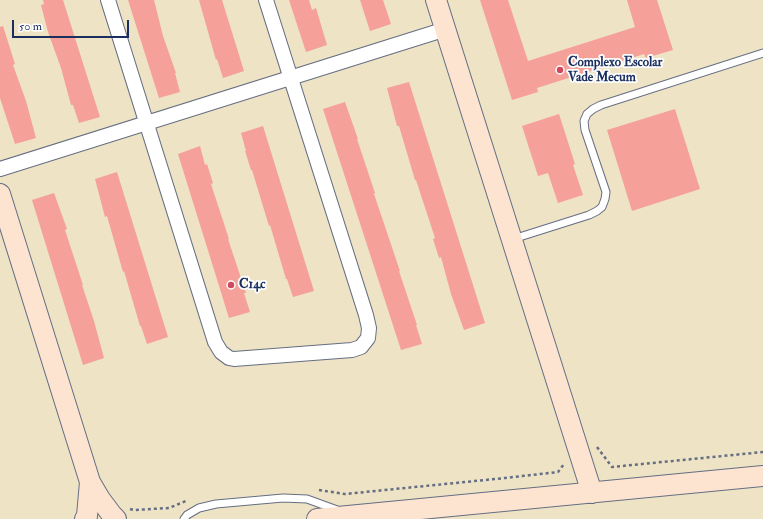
<!DOCTYPE html>
<html>
<head>
<meta charset="utf-8">
<style>
  body { margin:0 }
  #map { position:relative; width:763px; height:519px; overflow:hidden; background:#eee3c5; font-family:"IM FELL Double Pica",serif }
  canvas { display:block }
  .scale { position:absolute; left:12px; top:20px; width:117px; height:18px; box-sizing:border-box; border:2px solid #1b2f5e; border-top:0; padding-left:5px; font-size:12px; line-height:14px; white-space:nowrap; color:#1b2f5e; -webkit-text-stroke:3px #fff; paint-order:stroke }
</style>
</head>
<body>
<div id="map">
<canvas width="763" height="519"></canvas>
<div class="scale">50 m</div>
</div>
<script>
const ctx = document.querySelector('canvas').getContext('2d');
ctx.lineJoin = 'round';
function paint(path, color) { ctx.fillStyle = color; ctx.fill(path, 'evenodd'); }
const poly = rows => new Path2D(rows.map(r => 'M' + r).join(''));
function trace(path, color, width, dash) { ctx.strokeStyle = color; ctx.lineWidth = width; ctx.lineCap = dash ? 'butt' : 'round'; ctx.setLineDash(dash || []); ctx.stroke(path); }
function label(font, color, halo, rows, align = 'center') {
  ctx.font = font + ' "IM FELL Double Pica",serif'; ctx.lineWidth = 3.5; ctx.setLineDash([]); ctx.textBaseline = 'middle'; ctx.strokeStyle = halo; ctx.fillStyle = color; for (const [text, x, y, turn = 0] of rows) {
    ctx.save(); ctx.translate(x, y); ctx.rotate((+turn || 0) * Math.PI / 180); ctx.textAlign = isNaN(turn) ? turn : align; if (halo) ctx.strokeText(text, 0, 0); ctx.fillText(text, 0, 0); ctx.restore();
  }
}
paint(poly([
  [43,0,63,0,100,117,79,123,73,105,71,105,61,68,48,32,41,5,44,4],
  [128,0,154,0,163,36,176,73,175,73,180,92,159,98],
  [199,0,222,0,244,71,223,78,217,59,216,60],
  [289,0,309,0,312,10,316,8,327,45,306,52],
  [360,0,383,0,391,24,370,31],
  [480,0,508,0,528,61,635,27,627,0,657,0,673,50,646,58,644,54,537,88,538,92,512,100],
  [3,26,15,64,13,65,26,101,36,138,15,144,0,98,0,27],
  [409,82,485,323,464,330,451,294,441,257,439,258,433,239,435,238,416,180,415,180,399,126,397,126,387,88],
  [345,102,358,139,357,139,375,193,374,194,400,271,399,271,417,325,416,325,422,344,401,350,323,109],
  [675,109,700,189,632,211,607,130],
  [559,114,575,164,573,165,583,195,558,203,548,173,538,176,522,126],
  [263,126,314,291,293,297,287,279,286,279,270,225,269,226,252,170,251,170,245,151,246,151,241,133],
  [200,146,205,165,207,164,213,183,211,184,229,239,228,239,246,293,244,293,250,312,229,318,178,154],
  [117,172,168,337,147,344,141,326,140,326,124,271,123,272,107,216,105,217,95,179],
  [54,193,67,229,65,230,83,285,82,285,94,321,104,358,83,365,32,200]
]), '#f5a098');
const lane = poly([
  [513,239,589,215,597,211,602,207,605,199,606,192,585,130,584,121,587,114,593,109,601,105,763,53],
  [184,519,187,515,199,508,216,504,283,498,307,499,340,511]
]);
const street = poly([
  [108,0,215,342,221,352,229,358,234,359,352,350,361,347,368,338,369,328,366,315,266,0],
  [0,169,446,29]
]);
const secondary = poly([
  [436,0,592,493],
  [0,194,90,482,100,499,112,515,116,519],
  [85,519,87,516,90,482],
  [317,519,763,476]
]);
trace(lane, '#656e82', 9);
trace(street, '#656e82', 16);
trace(secondary, '#656e82', 22);
trace(poly([
  [597,447,612,467,763,452],
  [319,490,345,494,505,478,558,472,564,464],
  [130,509,134,510,169,508,186,501]
]), '#656e82', 2.5, [3, 3]);
trace(lane, '#fff', 7);
trace(street, '#fff', 14);
trace(secondary, '#fde4d1', 20);
for (const [x, y, r, color] of [
  [560,70,4,"#d1495b"],
  [231,285,4,"#d1495b"]
]) { const dot = new Path2D(); dot.arc(x, y, r, 0, 2 * Math.PI); ctx.fillStyle = color; ctx.fill(dot); trace(dot, '#fff', 1.5); }
label('bold 13px', '#1b2f5e', '#fff', [
  ["Complexo Escolar",568,63],
  ["Vade Mecum",568,78],
  ["C14c",239,285]
], 'left');
</script>
</body>
</html>
